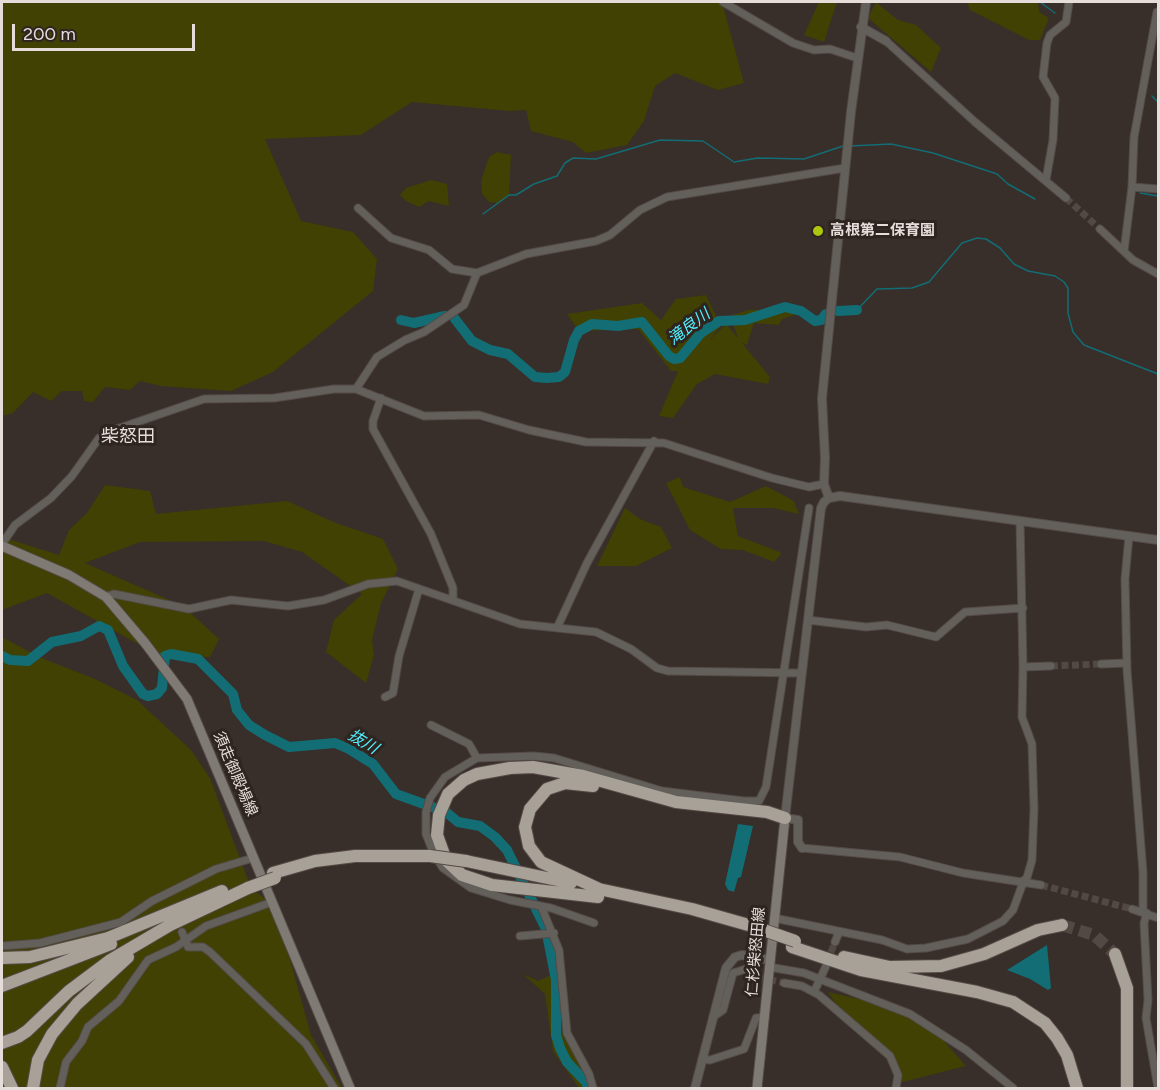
<!DOCTYPE html>
<html>
<head>
<meta charset="utf-8">
<style>
  body { margin:0 }
  #map { position:relative; width:1160px; height:1090px; overflow:hidden; background:#382e2a; font-family:Figtree,sans-serif }
  canvas { display:block }
  .frame { position:absolute; inset:0; border:3px solid #e4ddda; pointer-events:none }
  .scale { position:absolute; left:12px; top:24px; width:183px; height:27px; box-sizing:border-box; border:3px solid #e4ddda; border-top:0; padding-left:8px; font-size:18px; line-height:21px; white-space:nowrap; color:#e4ddda; -webkit-text-stroke:4px #2e2420; paint-order:stroke }
</style>
</head>
<body>
<div id="map">
<canvas width="1160" height="1090"></canvas>
<div class="frame"></div>
<div class="scale">200 m</div>
</div>
<script>
const ctx = document.querySelector('canvas').getContext('2d');
ctx.lineJoin = 'round';
function paint(path, color) { ctx.fillStyle = color; ctx.fill(path, 'evenodd'); }
const poly = rows => new Path2D(rows.map(r => 'M' + r).join(''));
function trace(path, color, width, dash) { ctx.strokeStyle = color; ctx.lineWidth = width; ctx.lineCap = dash ? 'butt' : 'round'; ctx.setLineDash(dash || []); ctx.stroke(path); }
function label(font, color, halo, rows, align = 'center') {
  ctx.font = font + ' Figtree,"Noto Sans JP",sans-serif'; ctx.lineWidth = 6; ctx.setLineDash([]); ctx.textBaseline = 'middle'; ctx.strokeStyle = halo; ctx.fillStyle = color; for (const [text, x, y, turn = 0] of rows) {
    ctx.save(); ctx.translate(x, y); ctx.rotate((+turn || 0) * Math.PI / 180); ctx.textAlign = isNaN(turn) ? turn : align; if (halo) ctx.strokeText(text, 0, 0); ctx.fillText(text, 0, 0); ctx.restore();
  }
}
paint(poly([
  [2,2,722,2,744,83,718,90,675,73,655,86,644,121,627,145,586,153,573,142,531,131,526,110,509,111,412,102,361,135,265,139,301,221,353,232,377,259,373,291,273,372,231,391,161,386,140,381,130,390,105,387,93,402,84,401,82,391,62,391,51,401,33,392,13,413,2,416],
  [819,2,837,2,824,42,804,35],
  [876,2,898,20,916,25,941,48,931,72,868,18],
  [967,2,1038,2,1039,12,1049,18,1040,40,1029,40,970,10],
  [497,152,511,155,509,195,499,203,489,202,482,194,481,181,489,157],
  [431,180,447,184,449,206,429,201,419,207,406,201,400,195,406,188],
  [706,295,721,326,709,341,726,324,738,338,730,316,748,310,784,309,795,315,782,319,779,325,754,323,747,345,742,343,770,377,768,384,715,374,697,384,673,418,659,416,678,371,671,371,638,329,579,331,567,314,642,303,661,320,676,299],
  [680,477,683,487,730,502,766,486,794,501,799,514,773,508,733,508,738,536,782,553,774,562,743,550,721,549,690,530,666,483],
  [105,485,150,491,156,514,287,501,336,523,383,539,398,569,381,603,372,640,374,655,366,683,326,652,334,620,362,594,302,552,264,541,140,542,85,563,183,606,219,639,210,657,163,658,47,593,2,610,2,537,59,555,69,530,87,513],
  [625,508,640,519,661,527,672,548,636,566,597,566],
  [2,637,39,657,95,679,137,700,191,750,210,778,251,888,269,902,291,963,311,1035,342,1088,2,1088],
  [557,972,565,990,570,1034,596,1086,609,1088,579,1088,553,1051,545,994,523,974,538,981],
  [828,992,884,1005,937,1033,966,1066,903,1082,890,1056,836,1004]
]), '#404102');
paint(poly([
  [738,824,753,826,741,877,738,878,734,892,728,890,725,884],
  [1047,945,1051,988,1048,990,1030,979,1007,970]
]), '#126d75');
trace(poly([
  [1040,2,1055,13],
  [1152,96,1158,102],
  [850,146,891,144,933,153,997,174,1008,184,1035,199],
  [1140,193,1158,196],
  [483,214,509,195,516,195,534,184,557,176,565,163,573,158,596,159,660,140,703,141,734,162,758,158,804,159,843,146],
  [857,310,877,289,912,288,929,282,962,243,977,238,986,239,1000,248,1014,264,1028,271,1055,276,1064,282,1068,288,1068,313,1073,332,1084,345,1158,374]
]), '#126d75', 1.5);
trace(poly([
  [838,311,857,310],
  [455,319,472,341,490,350,508,354,535,377,547,378,559,377,565,372,574,340,579,331,592,324,618,326,642,322,669,356,674,359,680,358,701,333,719,321,745,320,785,307,801,311,815,321,821,320,826,314],
  [401,320,414,323,445,316],
  [2,656,10,660,28,661,52,642,81,636,99,626,108,630,123,666,143,694,148,696,157,694,162,688,165,656,171,654,198,659,233,694,237,710,249,725,265,735,289,747,335,743,349,749,373,764,396,794,446,812,458,822,480,826,495,837,507,850,546,929,556,980,556,1035,560,1048,567,1062,586,1082,588,1088]
]), '#126d75', 10);
trace(poly([
  [1066,198,1100,229],
  [1051,666,1101,664],
  [1041,885,1132,909],
  [827,962,835,942],
  [759,977,784,983]
]), '#524844', 7, [7, 3.5]);
trace(poly([
  [1062,925,1094,935,1115,954]
]), '#524844', 12, [12, 6]);
const minor = poly([
  [723,2,793,43,814,50,830,49,857,58],
  [886,41,975,122,1066,198],
  [1046,180,1053,140,1055,98,1043,77,1047,43,1050,35,1066,22,1069,2],
  [1132,187,1158,189],
  [358,208,391,238,429,250,452,269,477,273],
  [1100,229,1133,260,1158,274],
  [1124,251,1132,187,1134,137,1157,12],
  [356,389,377,357,405,340,424,332,464,305,477,273,526,254,596,241,610,235,640,210,667,197,845,168],
  [381,398,373,421,373,429,431,534,453,588,453,599],
  [1020,521,1023,667,1051,666],
  [1129,536,1125,579,1127,670,1143,872,1143,912],
  [2,544,15,525,51,498,72,476,99,438,111,431,204,399,274,398,334,389,356,389,424,416,479,415,529,430,586,442,664,443,772,478,809,487,824,484],
  [106,597,114,594,189,609,231,600,288,606,324,600,368,584,397,581,520,624,596,632,631,649,657,668,668,671,802,673],
  [808,620,866,627,887,625,936,637,965,612,1023,608],
  [557,628,587,563,654,441],
  [1101,664,1127,663],
  [1023,667,1022,717,1032,744,1034,809,1032,860,1026,881],
  [385,697,393,693,399,656,419,589],
  [431,725,469,744,477,758,534,756,554,758,662,791,744,801,759,801,766,787,809,508],
  [477,758,445,777,430,798,426,812,426,834,434,854,443,868,471,888,510,900,551,908,594,923],
  [802,848,900,857,963,873,1041,885],
  [541,906,559,950,567,1033,589,1074,593,1088],
  [1132,909,1158,918],
  [1147,913,1144,923,1148,1000,1146,1018,1158,1088],
  [774,918,882,940,907,949,926,948,968,939,1003,921,1013,910,1024,880],
  [182,932,188,947,203,947,210,952,306,1044,334,1088],
  [520,936,554,933],
  [835,942,839,932],
  [2,946,40,943,121,922,152,901,216,869,253,858],
  [769,967,804,973,910,1014,966,1050,1013,1088],
  [784,983,802,986,819,995,890,1056,898,1075,896,1088],
  [814,992,826,966],
  [713,1017,723,1010,733,973,746,969,759,977],
  [702,1059,710,1060,744,1049,756,1018,765,1017],
  [60,1088,66,1062,82,1041,88,1027,119,1001,148,960,176,947,206,926,272,902]
]);
const tertiary = poly([
  [861,27,886,41],
  [829,498,824,484,825,458,822,398,851,112,866,2],
  [802,848,798,842,798,820,785,818,821,508,824,502,829,498,840,496,1158,540],
  [695,1088,726,968,735,957,742,955,770,960]
]);
const secondary = poly([
  [2,546,69,575,106,597,145,643,187,699,350,1088],
  [757,1088,785,818]
]);
const motorway = poly([
  [593,786,565,783,547,789,530,809,525,827,529,846,541,862,599,889],
  [466,861,571,883],
  [273,873,315,861,355,856,430,856],
  [594,888,692,909,752,926],
  [598,897,492,885,462,875,446,860,437,835,439,815,448,794,464,780,477,774,510,768,533,767,583,776,676,802,767,812,785,818],
  [792,947,861,970,977,992,1013,1002,1045,1023,1057,1038,1067,1055,1077,1088],
  [1115,954,1127,988,1127,1088],
  [844,957,890,967,941,966,984,954,1038,930,1062,925],
  [2,958,30,957,108,938,222,891],
  [2,986,111,944],
  [2,1043,18,1037,27,1031,69,991,109,961,170,925,248,888],
  [2,1067,12,1088],
  [33,1088,38,1060,52,1034,77,1004,128,957]
]);
trace(minor, '#544a46', 9);
trace(tertiary, '#544a46', 10);
trace(secondary, '#544a46', 11);
trace(motorway, '#544a46', 14);
trace(minor, '#63605c', 7);
trace(tertiary, '#63605c', 8);
trace(secondary, '#7f7a74', 9);
trace(motorway, '#a8a197', 12);
const motorwayBridge = poly([
  [430,856,466,861],
  [248,888,275,878],
  [752,926,795,941]
]);
trace(motorwayBridge, '#544a46', 14, []);
trace(motorwayBridge, '#a8a197', 12);
for (const [x, y, r, color] of [
  [818,231,6,"#adc60f"]
]) { const dot = new Path2D(); dot.arc(x, y, r, 0, 2 * Math.PI); ctx.fillStyle = color; ctx.fill(dot); trace(dot, '#2e2420', 2); }
label('bold 15px', '#e4ddda', '#2e2420', [
  ["高根第二保育園",830,231]
], 'left');
label('15px', '#e4ddda', '#2e2420', [
  ["須走御殿場線",235,774,67],
  ["仁杉柴怒田線",756,952,-85]
]);
label('italic 16px', '#54effe', '#2e2420', [
  ["滝良川",689,327,-37],
  ["抜川",363,742,31]
]);
label('18px', '#e4ddda', '#2e2420', [
  ["柴怒田",128,437]
]);
</script>
</body>
</html>
